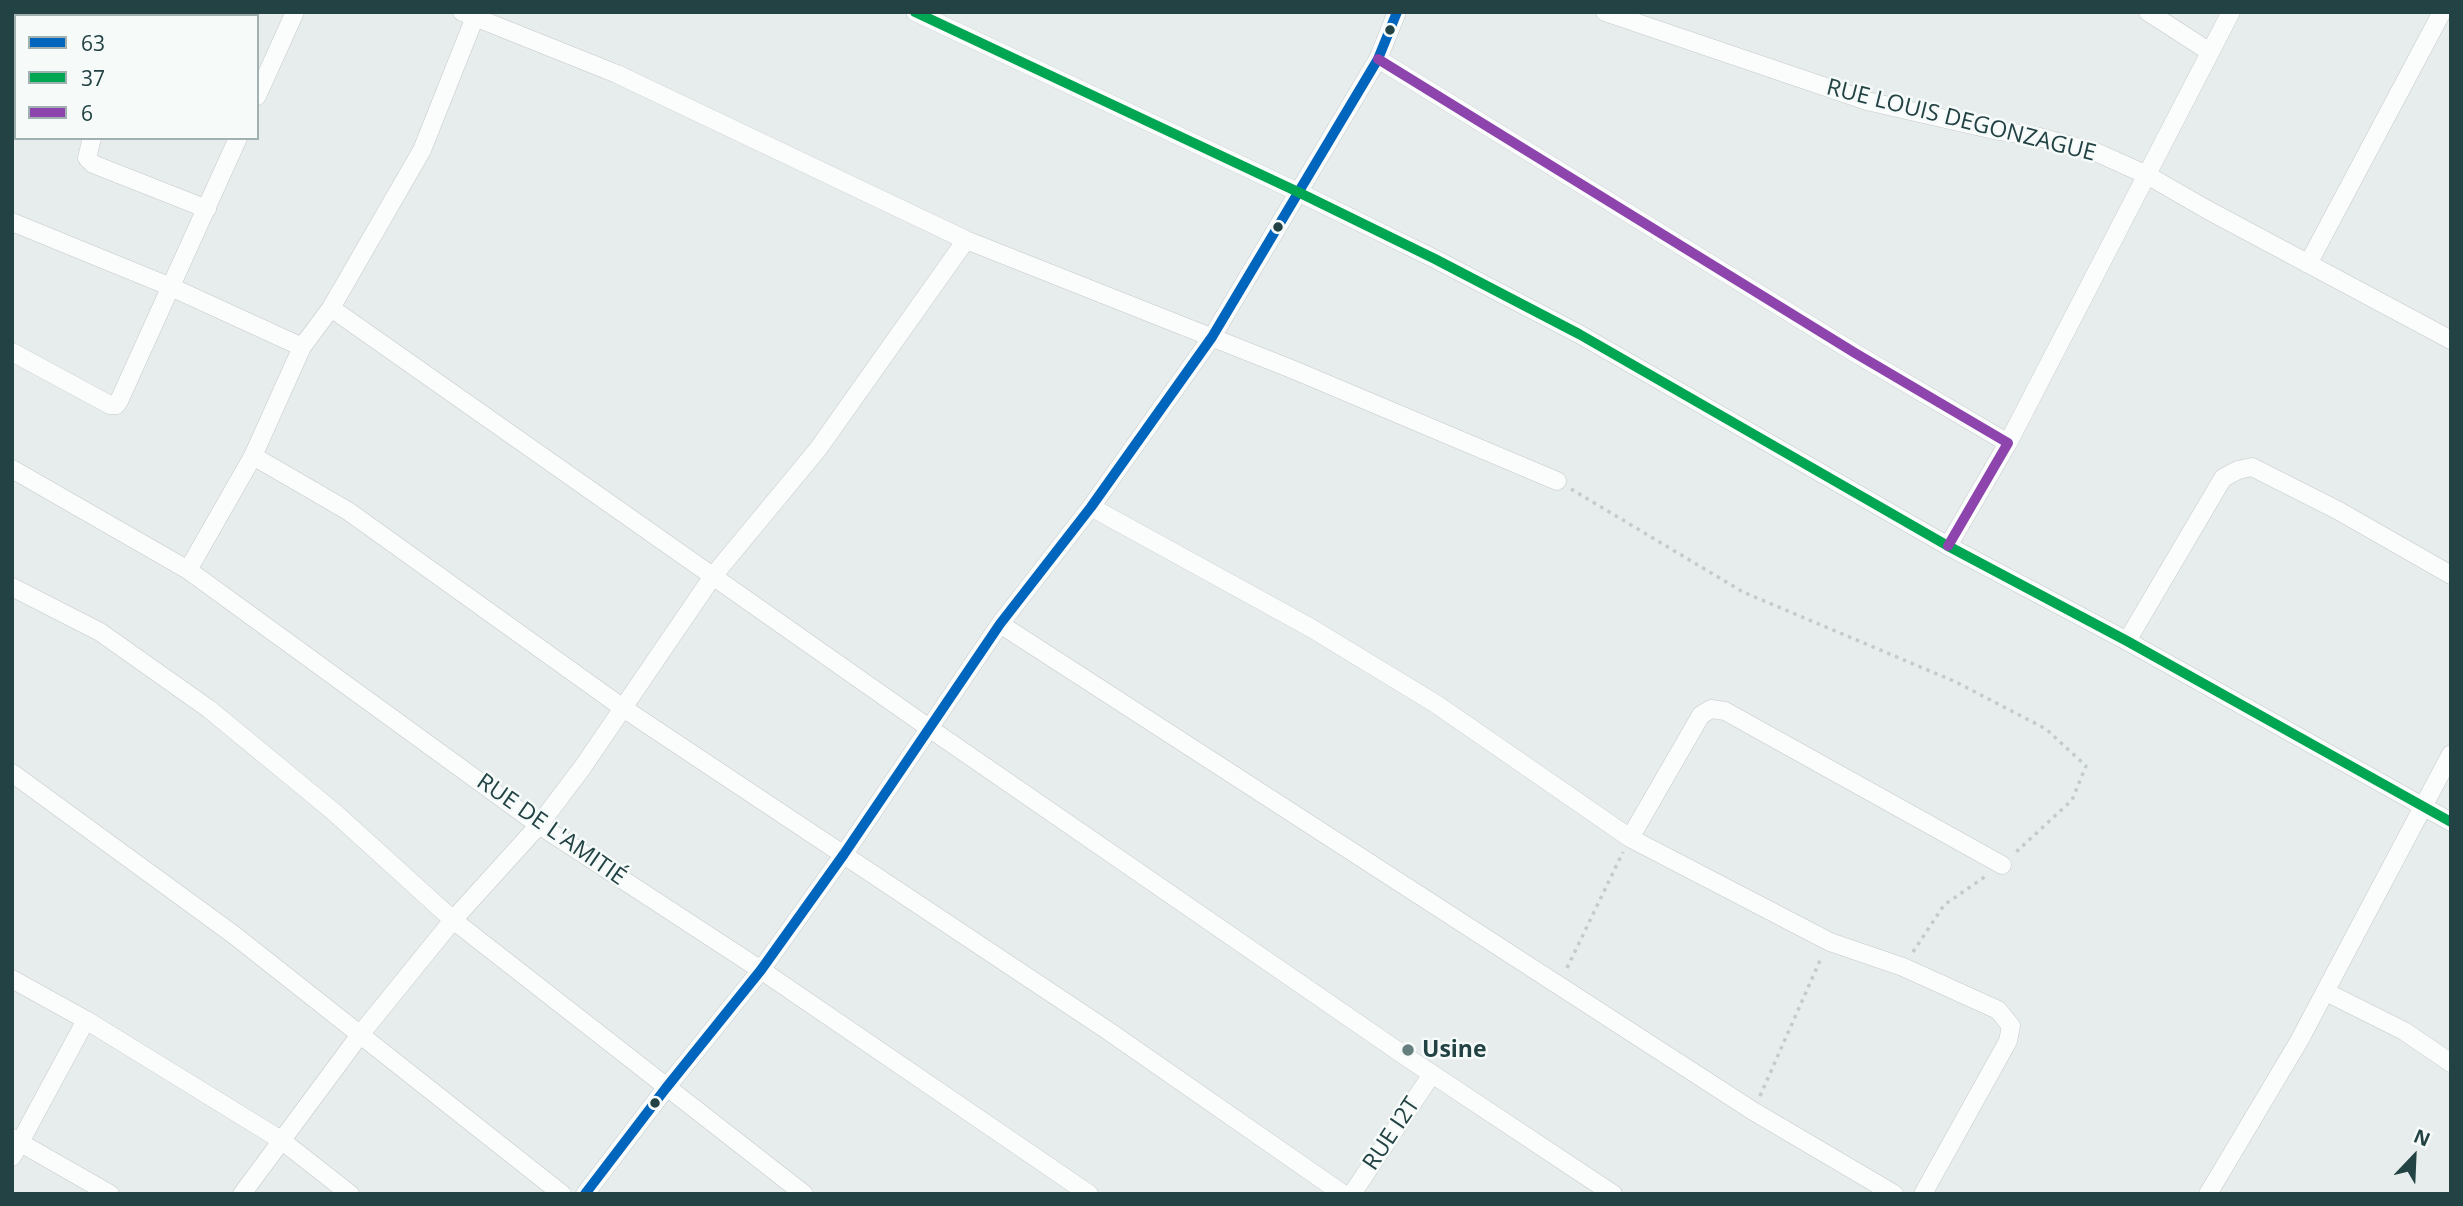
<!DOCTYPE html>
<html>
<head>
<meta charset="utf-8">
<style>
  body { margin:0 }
  #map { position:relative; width:2463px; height:1206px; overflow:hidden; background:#e7edec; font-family:"Open Sans",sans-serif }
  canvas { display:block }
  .frame { position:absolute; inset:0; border:14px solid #224243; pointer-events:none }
  .legend { position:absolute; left:14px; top:14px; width:245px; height:126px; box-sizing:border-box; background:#f6fbfa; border:2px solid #a1b1b1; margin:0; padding:9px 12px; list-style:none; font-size:21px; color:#224243 }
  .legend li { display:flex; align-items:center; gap:14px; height:35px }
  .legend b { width:35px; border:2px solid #a1b1b1 }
  .north { position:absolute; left:2379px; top:1122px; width:70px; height:70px; -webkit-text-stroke:5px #f6fbfa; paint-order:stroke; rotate:23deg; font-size:19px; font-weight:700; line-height:28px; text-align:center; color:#224243 }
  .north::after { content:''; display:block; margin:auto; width:24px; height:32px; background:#224243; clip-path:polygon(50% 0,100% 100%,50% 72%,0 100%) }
</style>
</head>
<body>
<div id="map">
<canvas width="2463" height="1206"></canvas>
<div class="frame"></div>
<ul class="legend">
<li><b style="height:9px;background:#0065bd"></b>63</li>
<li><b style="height:9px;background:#00a651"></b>37</li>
<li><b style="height:9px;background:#8e44ad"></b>6</li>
</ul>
<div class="north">N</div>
</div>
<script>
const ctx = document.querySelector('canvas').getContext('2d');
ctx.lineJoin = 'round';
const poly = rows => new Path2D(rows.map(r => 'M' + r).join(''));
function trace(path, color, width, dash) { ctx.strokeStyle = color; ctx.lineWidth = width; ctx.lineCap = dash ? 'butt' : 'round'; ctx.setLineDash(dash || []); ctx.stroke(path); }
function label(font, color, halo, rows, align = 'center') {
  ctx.font = font + ' "Open Sans",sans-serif'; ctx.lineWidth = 5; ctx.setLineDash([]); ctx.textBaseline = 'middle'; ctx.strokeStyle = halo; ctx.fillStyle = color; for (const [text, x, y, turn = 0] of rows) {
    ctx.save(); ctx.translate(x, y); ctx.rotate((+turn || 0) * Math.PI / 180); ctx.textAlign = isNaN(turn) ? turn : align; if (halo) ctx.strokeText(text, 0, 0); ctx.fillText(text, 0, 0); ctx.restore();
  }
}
const street = poly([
  [462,12,617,74,966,240,1294,370,1557,481],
  [915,12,1298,192,1435,259,1579,334,1948,546,2127,641,2451,822],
  [1605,12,1867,101,1994,130,2039,137,2098,153,2147,175,2206,209,2451,340],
  [2148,12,2210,52],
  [133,16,134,12],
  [12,23,16,25],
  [1378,59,1855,353,2008,443,1948,546],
  [257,96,295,12],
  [92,138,87,158,93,164,207,209],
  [12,222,171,287,302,347,331,308,929,728,1405,1056,1613,1194],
  [2308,264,2442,12],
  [331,308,422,150,475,17],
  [12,352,110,405,116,405,119,401,238,138],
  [2008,443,2231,12],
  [253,456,348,511,623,708,1107,1030,1343,1194],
  [12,469,188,570,539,825,761,970,1089,1194],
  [1091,507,1311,628,1436,704,1630,838,1830,942,1903,967,1998,1010,2011,1026,2008,1041,1923,1194],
  [188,570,253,456,302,347],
  [12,587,100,632,209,709,334,812,453,920,804,1194],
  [1000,624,1753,1111,1894,1194],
  [2127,641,2223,478,2238,470,2252,467,2339,511,2451,575],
  [12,773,234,935,562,1194],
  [1630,838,1701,715,1711,709,1725,711,2002,865],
  [12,979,86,1020,281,1140,350,1194],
  [2326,992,2404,1031,2451,1063],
  [12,1138,110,1194],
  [12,1157,86,1020],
  [242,1194,359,1036,453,920,539,825,582,768,713,576,818,449,966,240],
  [585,1194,666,1088,761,970,844,854,1000,624,1091,507,1212,337,1378,59,1397,12],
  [1352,1194,1432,1074],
  [2208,1194,2299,1041,2451,754]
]);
trace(street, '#c4cac9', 19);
trace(poly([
  [1571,489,1743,592,1956,682,2046,729,2086,766,2072,800,2014,854],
  [1913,952,1944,905,1986,876],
  [1567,968,1623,852],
  [1760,1096,1822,956]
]), '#c2cccc', 3.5, [3.5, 5]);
trace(street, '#fbfcfc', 18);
trace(poly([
  [585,1194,666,1088,761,970,844,854,1000,624,1091,507,1212,337,1378,59,1397,12]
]), '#0065bd', 10);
trace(poly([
  [915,12,1298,192,1435,259,1579,334,1948,546,2127,641,2451,822]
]), '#00a651', 10);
trace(poly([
  [1378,59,1855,353,2008,443,1948,546]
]), '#8e44ad', 10);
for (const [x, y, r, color] of [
  [1390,30,6,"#224243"],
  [1278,227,6,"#224243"],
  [1408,1050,7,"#677e7e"],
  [655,1103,6,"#224243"]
]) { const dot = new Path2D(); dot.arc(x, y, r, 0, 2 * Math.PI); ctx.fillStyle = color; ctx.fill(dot); trace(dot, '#f6fbfa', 2.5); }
label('23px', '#224243', '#f6fbfa', [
  ["RUE LOUIS DEGONZAGUE",1961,121,14],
  ["RUE DE L'AMITIÉ",551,830,35],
  ["RUE I2T",1392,1134,-56]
]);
label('bold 23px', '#224243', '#f6fbfa', [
  ["Usine",1422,1050]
], 'left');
</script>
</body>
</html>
